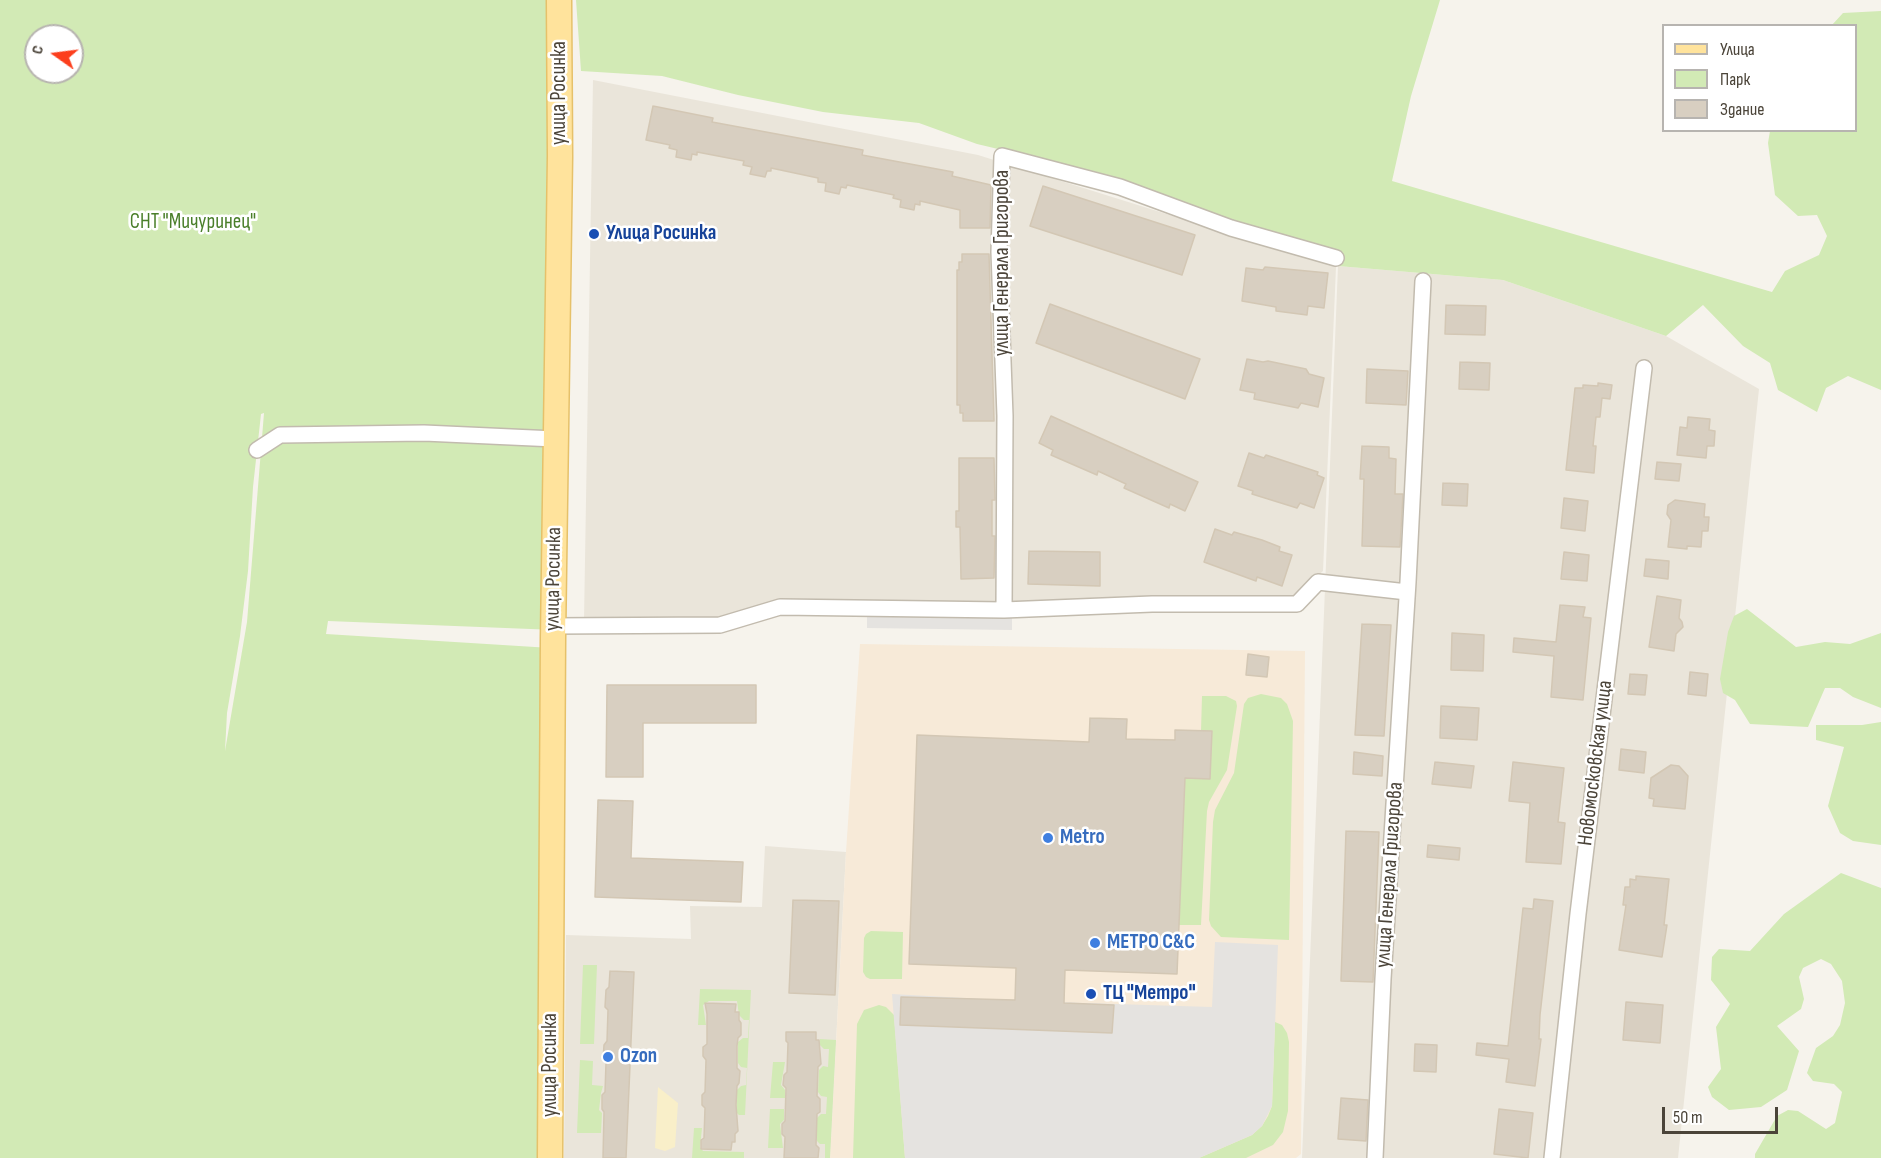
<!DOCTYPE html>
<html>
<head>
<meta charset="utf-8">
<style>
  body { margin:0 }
  #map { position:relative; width:1881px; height:1158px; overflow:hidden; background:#f6f3ec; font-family:"Sofia Sans Condensed",sans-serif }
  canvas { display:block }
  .legend { position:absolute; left:1662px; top:24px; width:195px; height:108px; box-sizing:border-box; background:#fff; border:2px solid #b7b4b0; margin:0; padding:8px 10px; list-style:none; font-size:18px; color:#4b4439 }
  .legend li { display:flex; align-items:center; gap:12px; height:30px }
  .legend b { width:30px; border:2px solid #b7b4b0 }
  .north { position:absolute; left:24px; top:24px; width:60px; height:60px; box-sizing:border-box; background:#fff; border:2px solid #b7b4b0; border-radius:50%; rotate:284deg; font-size:16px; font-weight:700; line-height:24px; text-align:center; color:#4b4439 }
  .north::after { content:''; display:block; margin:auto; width:21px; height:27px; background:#fc3f1d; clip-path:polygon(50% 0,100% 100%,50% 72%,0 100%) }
  .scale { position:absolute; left:1662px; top:1107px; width:116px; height:27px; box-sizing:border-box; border:3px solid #4b4439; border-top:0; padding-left:8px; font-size:18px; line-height:21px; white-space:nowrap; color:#4b4439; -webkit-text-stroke:4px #fff; paint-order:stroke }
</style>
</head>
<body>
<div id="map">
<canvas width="1881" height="1158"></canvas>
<ul class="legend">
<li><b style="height:8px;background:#ffe39c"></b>Улица</li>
<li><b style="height:16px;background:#d2eab5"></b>Парк</li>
<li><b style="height:16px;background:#d8cfc1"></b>Здание</li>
</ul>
<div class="north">С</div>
<div class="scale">50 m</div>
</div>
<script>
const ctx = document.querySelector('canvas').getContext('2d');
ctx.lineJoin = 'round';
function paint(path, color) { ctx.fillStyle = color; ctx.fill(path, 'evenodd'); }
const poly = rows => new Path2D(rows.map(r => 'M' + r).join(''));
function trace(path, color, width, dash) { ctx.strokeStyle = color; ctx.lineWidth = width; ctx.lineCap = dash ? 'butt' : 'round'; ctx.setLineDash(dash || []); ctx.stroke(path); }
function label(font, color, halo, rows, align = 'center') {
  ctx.font = font + ' "Sofia Sans Condensed",sans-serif'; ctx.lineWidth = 5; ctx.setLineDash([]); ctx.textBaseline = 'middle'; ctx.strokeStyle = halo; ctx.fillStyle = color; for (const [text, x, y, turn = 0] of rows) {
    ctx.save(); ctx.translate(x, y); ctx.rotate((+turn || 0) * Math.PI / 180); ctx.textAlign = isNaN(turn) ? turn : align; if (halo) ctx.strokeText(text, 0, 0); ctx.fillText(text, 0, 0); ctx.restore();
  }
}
paint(poly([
  [593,80,978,155,1336,267,1323,571,1292,599,919,605,783,601,721,621,584,620],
  [1338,266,1503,280,1666,336,1759,389,1678,1158,1302,1158],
  [765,846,846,852,830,1158,564,1158,566,935,691,939,690,906,762,907]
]), '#eae5da');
paint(poly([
  [860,644,1305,651,1301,1154,1296,1158,830,1158,846,852]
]), '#f7ead8');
paint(poly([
  [0,0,552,0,556,630,328,621,326,634,551,648,545,1158,0,1158],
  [36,36,72,36,72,72,36,72],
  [264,413,247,622,225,751,227,713,240,636,248,571,253,487,261,414],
  [576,0,1440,0,1411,96,1392,181,1772,292,1785,271,1819,255,1827,236,1817,215,1798,216,1775,195,1768,143,1770,131,1856,130,1856,26,1832,25,1843,13,1881,11,1881,390,1848,376,1826,388,1817,412,1778,390,1770,363,1743,346,1703,305,1666,336,1503,280,1338,266,1282,248,1112,176,977,144,919,123,823,112,738,95,662,76,581,71],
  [1747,609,1796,647,1825,642,1850,644,1881,633,1881,708,1853,697,1840,688,1825,688,1808,727,1750,724,1735,700,1723,693,1720,679,1728,632,1734,616],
  [1261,694,1281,698,1287,704,1293,721,1289,940,1221,937,1211,926,1209,920,1213,822,1215,810,1234,773,1244,704,1248,698],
  [1202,696,1226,696,1236,701,1237,706,1227,770,1209,802,1207,811,1201,925,1179,925,1185,778,1210,779,1212,732,1201,731],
  [1881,722,1881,845,1853,841,1840,833,1828,806,1844,747,1816,740,1816,725,1862,725],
  [1841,873,1881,888,1881,1158,1755,1158,1755,1154,1777,1116,1788,1110,1798,1111,1826,1129,1835,1123,1842,1092,1834,1084,1813,1081,1807,1073,1816,1048,1833,1036,1840,1025,1845,1003,1842,981,1831,964,1821,959,1803,968,1799,977,1804,999,1801,1009,1777,1026,1799,1051,1787,1090,1761,1107,1729,1110,1712,1097,1708,1087,1721,1069,1716,1027,1730,1004,1711,980,1712,957,1719,949,1750,951,1784,914],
  [871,931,903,932,902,979,870,979,866,977,863,972,864,938,866,934],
  [583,965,597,965,594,1044,580,1044],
  [700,989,751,990,745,1115,739,1115,736,1112,737,1090,741,1086,746,1085,747,1068,741,1067,738,1063,738,1042,743,1038,748,1038,749,1020,744,1020,739,1015,737,1001,709,1001,703,1005,706,1025,698,1025],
  [879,1005,886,1007,894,1015,905,1158,853,1158,857,1024,864,1010],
  [1275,1022,1282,1025,1287,1033,1289,1042,1288,1111,1283,1132,1273,1145,1246,1158,1199,1158,1252,1135,1262,1126,1268,1116,1272,1106],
  [820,1039,836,1040,830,1158,825,1158,825,1144,820,1144,817,1141,817,1118,821,1114,826,1114,827,1097,821,1096,818,1092,819,1070,823,1066,828,1067,829,1049,824,1049,819,1044],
  [580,1060,593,1061,592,1085,603,1086,601,1093,599,1110,602,1113,601,1133,577,1133],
  [773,1062,785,1062,781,1085,785,1090,785,1098,770,1098],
  [770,1109,784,1109,784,1120,780,1124,783,1148,768,1148],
  [694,1128,702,1128,700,1147,703,1151,744,1152,744,1158,692,1158]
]), '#d2eab5');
paint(poly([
  [658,1087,678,1103,675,1147,665,1151,655,1148]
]), '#f9efc9');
paint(poly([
  [867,613,1012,615,1012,630,867,628],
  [1215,942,1278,945,1272,1106,1262,1126,1252,1135,1199,1158,905,1158,892,994,1019,1001,1212,1007]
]), '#e5e3e0');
const building = poly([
  [653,106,713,118,712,122,863,150,862,155,953,172,952,176,991,185,990,228,960,228,960,210,920,201,920,205,915,204,914,210,900,207,901,200,893,198,894,195,847,185,846,188,841,187,839,194,825,191,826,183,818,182,818,178,771,168,771,171,767,171,765,177,750,174,752,167,743,165,744,161,697,152,697,155,692,154,691,160,676,157,677,150,669,148,670,145,646,140,653,106],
  [1043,186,1195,235,1182,275,1030,226,1043,186],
  [962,254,989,254,994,421,963,421,963,413,960,413,960,405,957,405,957,270,959,270,959,262,962,262,962,254],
  [1265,267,1328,273,1324,308,1308,306,1307,315,1276,311,1276,307,1242,301,1246,268,1263,270,1265,267],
  [1050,304,1200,359,1185,399,1036,343,1050,304],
  [1446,305,1486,306,1485,335,1445,334,1446,305],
  [1247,359,1263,362,1268,361,1306,369,1309,374,1324,378,1318,407,1301,403,1298,408,1254,399,1255,393,1240,390,1247,359],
  [1460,362,1490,363,1489,390,1459,389,1460,362],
  [1367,369,1408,371,1406,405,1366,403,1367,369],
  [1598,383,1612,385,1610,399,1602,398,1600,417,1596,417,1593,446,1596,446,1594,473,1566,470,1575,388,1583,388,1583,385,1598,386,1598,383],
  [1051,416,1198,482,1185,511,1170,504,1169,508,1124,488,1126,484,1098,471,1097,475,1051,455,1053,450,1039,443,1051,416],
  [1688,417,1710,419,1709,430,1715,431,1714,446,1707,446,1706,458,1677,455,1680,427,1687,428,1688,417],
  [1362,446,1389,447,1389,458,1396,459,1395,494,1403,494,1400,547,1362,546,1364,479,1360,479,1362,446],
  [1249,453,1264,458,1266,455,1318,472,1317,475,1324,478,1314,508,1300,503,1297,508,1252,494,1253,491,1238,486,1249,453],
  [959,458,994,458,995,500,992,500,992,536,995,536,994,578,961,579,960,527,956,527,956,511,959,511,959,458],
  [1657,462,1681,464,1679,481,1655,479,1657,462],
  [1443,483,1468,484,1467,506,1442,505,1443,483],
  [1564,498,1588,501,1585,531,1561,528,1564,498],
  [1675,500,1705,504,1704,517,1709,517,1708,531,1702,531,1701,547,1687,546,1687,549,1668,547,1671,520,1667,514,1668,505,1675,500],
  [1215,529,1232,535,1234,532,1262,540,1280,547,1279,551,1292,555,1282,586,1257,577,1256,581,1204,562,1215,529],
  [1029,551,1100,552,1100,586,1028,584,1029,551],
  [1564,552,1589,555,1587,581,1561,579,1564,552],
  [1646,559,1669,561,1668,579,1644,576,1646,559],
  [1657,596,1681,600,1679,618,1682,622,1683,627,1676,634,1674,651,1649,647,1657,596],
  [1560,605,1585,607,1583,617,1591,618,1583,700,1551,697,1554,656,1513,652,1514,638,1556,642,1560,605],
  [1362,624,1391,625,1384,736,1355,735,1362,624],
  [1452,633,1484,635,1483,671,1451,670,1452,633],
  [1248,654,1269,657,1267,677,1246,675,1248,654],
  [1690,672,1708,674,1706,696,1688,694,1690,672],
  [1630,674,1647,675,1645,695,1628,694,1630,674],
  [607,685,756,685,756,723,643,723,643,777,606,777,607,685],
  [1441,706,1479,708,1477,740,1440,738,1441,706],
  [1090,718,1127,719,1126,739,1175,740,1175,730,1212,731,1210,779,1185,778,1177,974,1065,970,1064,1003,1114,1005,1112,1033,900,1025,901,997,1015,1000,1016,968,909,964,917,735,1089,742,1090,718],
  [1621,749,1646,752,1644,773,1619,770,1621,749],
  [1354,752,1383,756,1382,776,1353,774,1354,752],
  [1435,762,1474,766,1471,788,1432,784,1435,762],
  [1513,762,1564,768,1558,822,1565,823,1561,864,1526,862,1530,803,1509,801,1513,762],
  [1671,765,1679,766,1688,776,1685,809,1653,806,1654,799,1649,798,1651,778,1671,765],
  [598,800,633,801,631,858,743,862,741,902,595,897,598,800],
  [1346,831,1379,832,1373,982,1341,981,1346,831],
  [1428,845,1460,848,1459,860,1427,857,1428,845],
  [1636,876,1669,879,1664,925,1667,925,1662,957,1619,950,1626,905,1623,905,1625,887,1630,887,1630,879,1636,880,1636,876],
  [1534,899,1553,901,1540,1015,1539,1039,1541,1039,1535,1086,1506,1082,1509,1059,1476,1055,1477,1043,1508,1046,1523,908,1533,909,1534,899],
  [793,900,839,901,835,995,789,993,793,900],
  [610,971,634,972,626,1158,603,1158,604,1112,602,1109,602,1095,605,1092,606,1063,603,1060,604,1045,607,1041,608,1010,605,1007,606,990,609,987,610,971],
  [1626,1002,1663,1005,1660,1043,1623,1040,1626,1002],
  [705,1003,736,1004,735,1012,739,1012,739,1020,741,1023,741,1035,738,1038,737,1046,737,1068,740,1071,739,1083,737,1086,736,1105,738,1131,735,1134,735,1142,732,1142,731,1150,701,1149,701,1140,704,1138,705,1108,702,1105,702,1095,705,1092,706,1060,703,1056,703,1047,707,1044,707,1014,705,1003],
  [786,1032,816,1032,816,1040,819,1040,821,1064,818,1067,817,1096,820,1099,820,1112,817,1114,816,1145,819,1148,818,1158,784,1158,785,1137,782,1134,782,1124,785,1121,786,1088,783,1085,784,1075,787,1072,788,1043,786,1041,786,1032],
  [1415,1044,1437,1045,1436,1072,1414,1071,1415,1044],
  [1341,1098,1368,1100,1366,1141,1338,1139,1341,1098],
  [1499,1109,1533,1113,1528,1158,1494,1154,1499,1109]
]);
paint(building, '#d8cfc1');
trace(building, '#d3c7b4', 1.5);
const street = poly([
  [257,450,280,435,424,433,555,439],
  [1004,610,1152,604,1297,604,1318,582,1407,592],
  [553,626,720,625,780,607,1004,610,1005,416,999,252,1002,156,1120,187,1231,228,1336,258],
  [1375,1158,1383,979,1408,582,1423,281],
  [1552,1158,1578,914,1644,368]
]);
const primary = poly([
  [550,1158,553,638,560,156,559,0]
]);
trace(street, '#c2bbae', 18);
trace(primary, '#e6c16a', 27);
trace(street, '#fff', 15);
trace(primary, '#ffe39c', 24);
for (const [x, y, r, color] of [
  [594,234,6,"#1a4fb4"],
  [1048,838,6,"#3f7fe0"],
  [1095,943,6,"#3f7fe0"],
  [1091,994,6,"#1a4fb4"],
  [608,1057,6,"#3f7fe0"]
]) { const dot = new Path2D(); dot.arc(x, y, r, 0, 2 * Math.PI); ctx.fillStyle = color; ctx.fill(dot); trace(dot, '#fff', 2); }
label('21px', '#4b4439', '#fff', [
  ["улица Росинка",560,93,-90],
  ["улица Генерала Григорова",1003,263,-90],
  ["улица Росинка",554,579,-89],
  ["Новомосковская улица",1596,763,-83],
  ["улица Генерала Григорова",1390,875,-86],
  ["улица Росинка",551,1065,-90]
]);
label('21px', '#4a7f2a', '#fff', [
  ["СНТ \"Мичуринец\"",193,223]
]);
label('bold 21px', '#164399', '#fff', [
  ["Улица Росинка",606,234],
  ["ТЦ \"Метро\"",1103,994]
], 'left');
label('bold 21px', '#366cbe', '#fff', [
  ["Metro",1060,838],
  ["МЕТРО С&С",1107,943],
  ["Ozon",620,1057]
], 'left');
</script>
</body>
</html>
